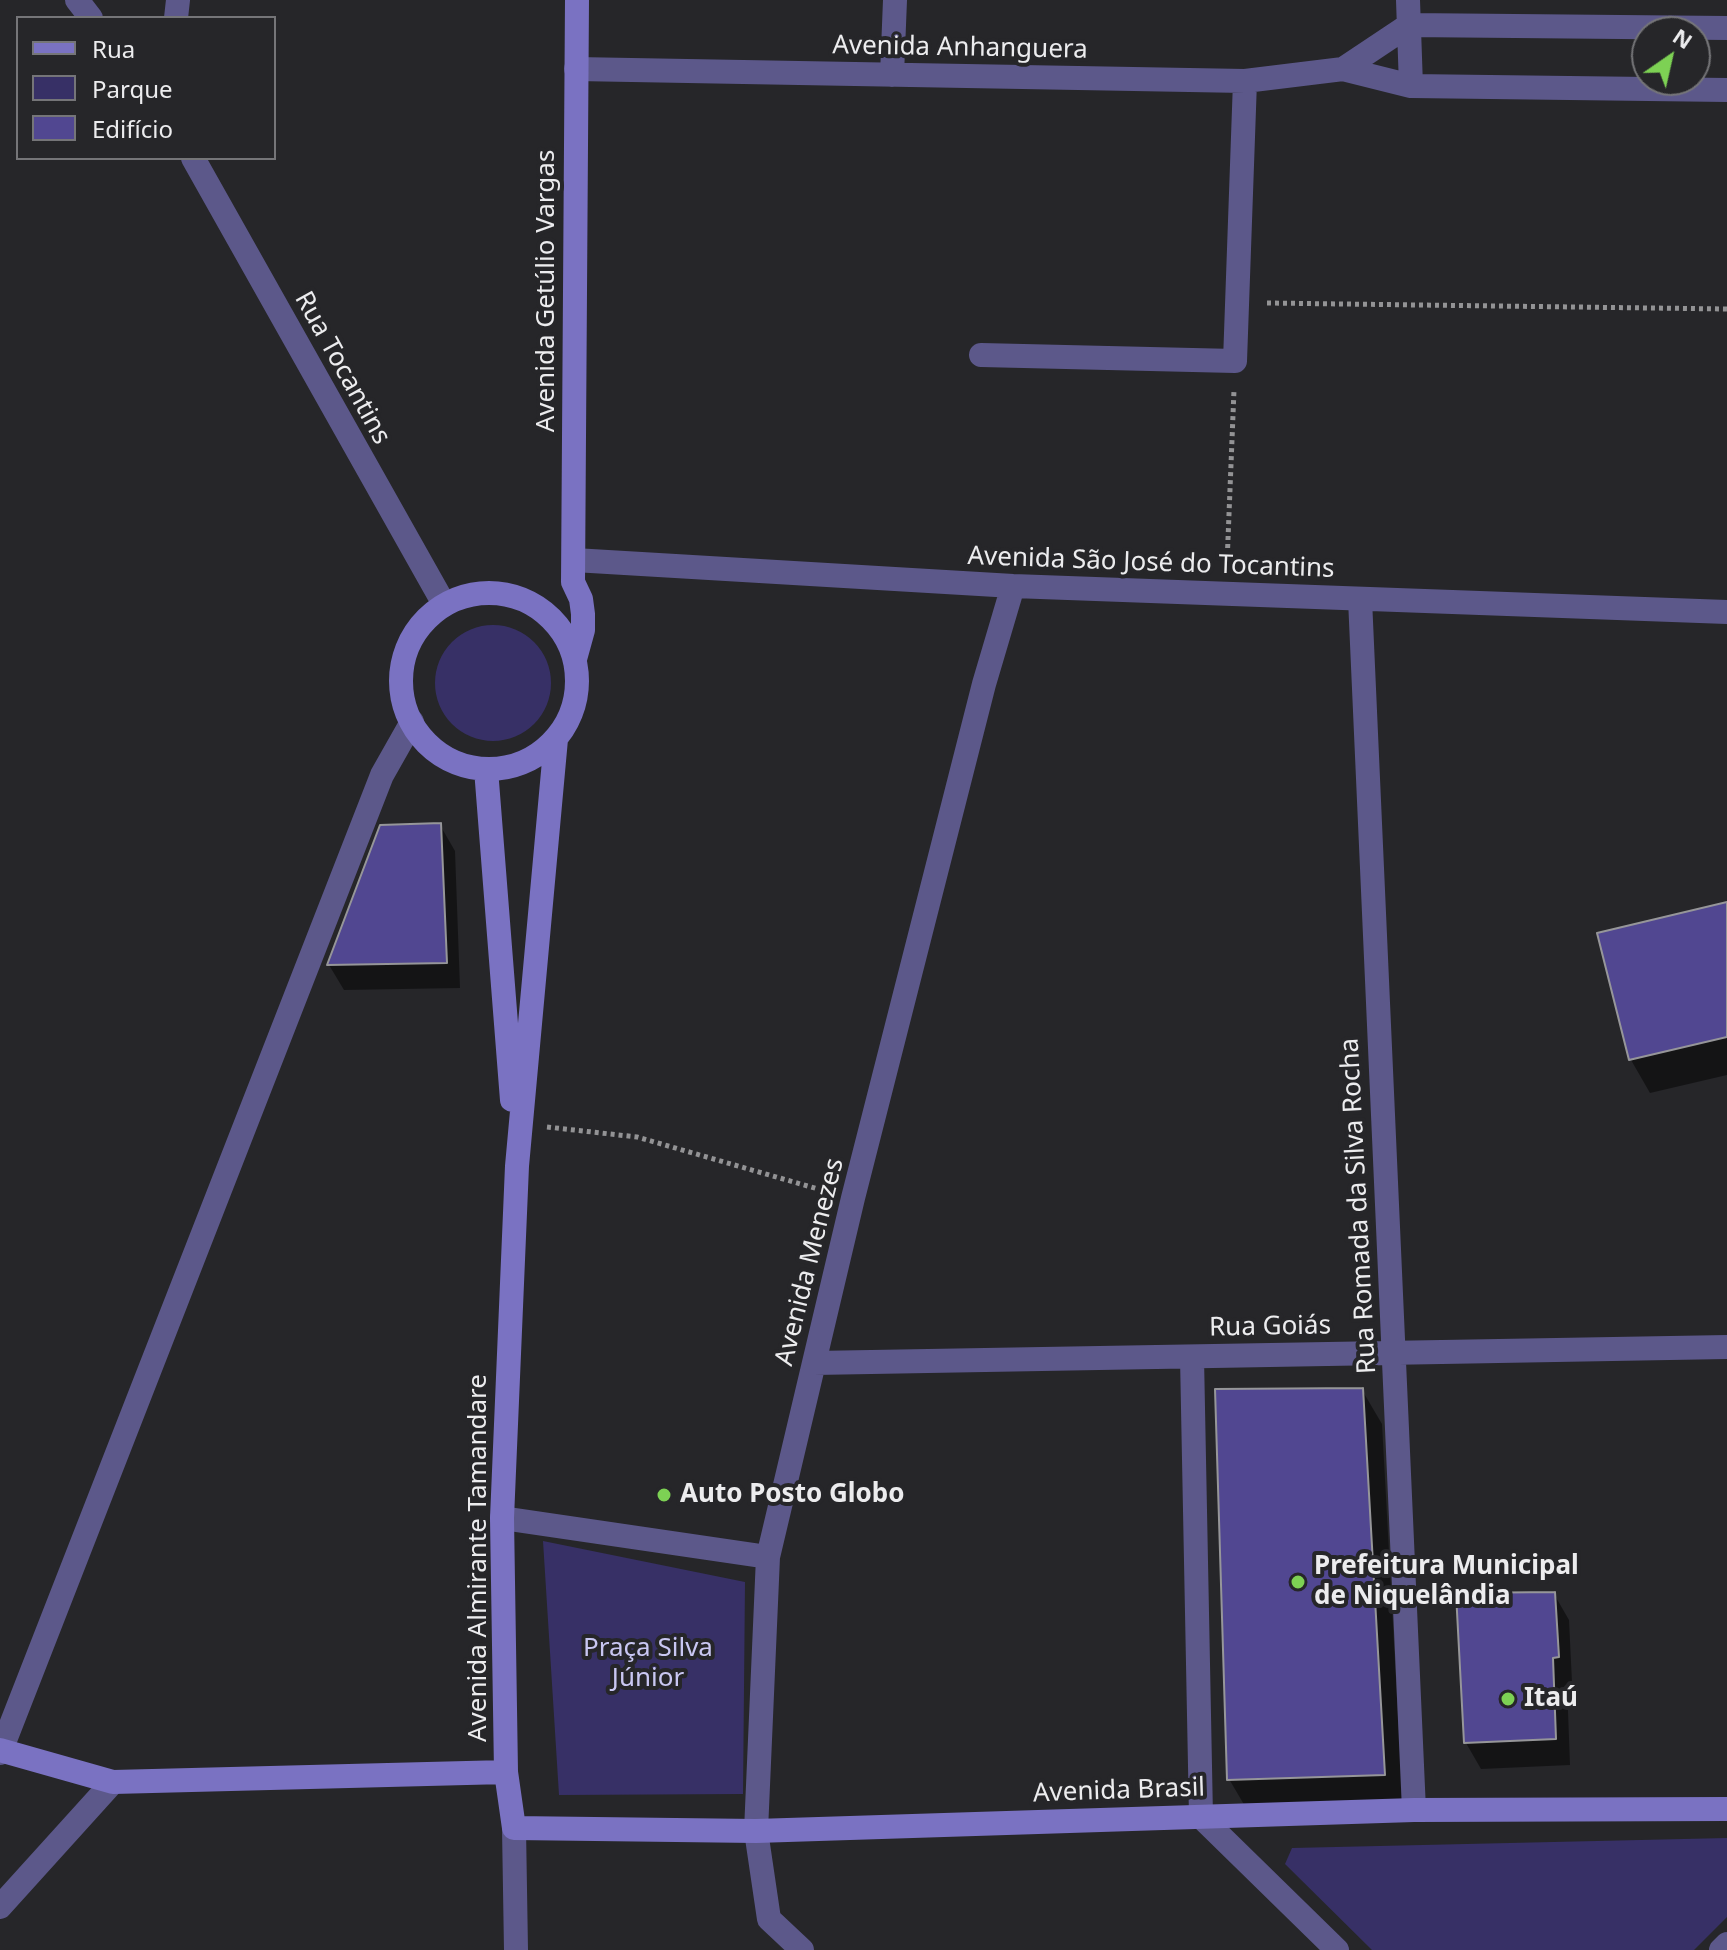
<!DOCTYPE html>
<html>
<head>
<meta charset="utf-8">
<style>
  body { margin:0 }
  #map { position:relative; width:1727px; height:1950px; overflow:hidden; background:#262629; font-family:"Noto Sans",sans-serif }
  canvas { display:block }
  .legend { position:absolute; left:16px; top:16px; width:260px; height:144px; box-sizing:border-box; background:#262629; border:2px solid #757578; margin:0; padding:10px 14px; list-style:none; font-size:24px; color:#ececee }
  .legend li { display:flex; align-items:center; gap:16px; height:40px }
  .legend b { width:40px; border:2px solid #757578 }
  .north { position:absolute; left:1631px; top:16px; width:80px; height:80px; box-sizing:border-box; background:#262629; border:2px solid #757578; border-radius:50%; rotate:34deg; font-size:22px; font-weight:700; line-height:32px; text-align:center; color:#ececee }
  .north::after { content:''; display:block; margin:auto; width:28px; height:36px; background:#7dd154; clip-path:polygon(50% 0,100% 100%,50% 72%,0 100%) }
</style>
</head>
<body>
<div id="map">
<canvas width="1727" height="1950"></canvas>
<ul class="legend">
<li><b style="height:10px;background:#7a72c2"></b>Rua</li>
<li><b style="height:22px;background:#373066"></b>Parque</li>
<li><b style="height:22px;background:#514791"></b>Edifício</li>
</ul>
<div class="north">N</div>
</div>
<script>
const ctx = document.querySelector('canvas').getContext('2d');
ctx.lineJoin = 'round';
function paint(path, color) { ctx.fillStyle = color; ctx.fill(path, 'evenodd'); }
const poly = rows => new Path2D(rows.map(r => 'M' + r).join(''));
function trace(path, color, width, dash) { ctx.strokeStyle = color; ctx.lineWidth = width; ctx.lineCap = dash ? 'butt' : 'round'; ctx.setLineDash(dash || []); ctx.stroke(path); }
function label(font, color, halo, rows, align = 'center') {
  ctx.font = font + ' "Noto Sans",sans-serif'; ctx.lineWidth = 8; ctx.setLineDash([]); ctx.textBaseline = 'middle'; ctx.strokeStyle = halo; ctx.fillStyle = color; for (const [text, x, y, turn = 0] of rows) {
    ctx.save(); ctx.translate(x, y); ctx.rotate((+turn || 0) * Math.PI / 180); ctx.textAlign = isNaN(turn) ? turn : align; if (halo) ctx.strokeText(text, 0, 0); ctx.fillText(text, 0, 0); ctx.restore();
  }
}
paint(poly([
  '435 683a58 58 0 1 1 116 0a58 58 0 1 1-116 0Z',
  [543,1541,745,1582,743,1794,559,1795],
  [1727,1838,1727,1917,1694,1950,1372,1950,1285,1864,1292,1848]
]), '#373066');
paint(poly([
  [440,825,455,851,460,988,344,990,329,965],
  [1727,904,1727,1075,1650,1093,1631,1060],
  [1362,1390,1382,1424,1403,1808,1249,1813,1229,1779],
  [1554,1594,1569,1620,1572,1682,1567,1684,1570,1765,1481,1769,1466,1743]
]), '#0007');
const building = poly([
  [441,823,447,963,327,965,380,825,441,823],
  [1727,902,1727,1037,1629,1060,1597,933,1727,902],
  [1363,1388,1385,1775,1227,1780,1215,1389,1363,1388],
  [1555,1592,1559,1657,1553,1658,1556,1739,1464,1743,1456,1593,1555,1592]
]);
paint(building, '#514791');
trace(building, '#969699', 2);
trace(poly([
  [1267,303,1727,309],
  [1227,564,1234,390],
  [547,1127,637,1137,825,1191]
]), '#939395', 5, [4, 4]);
trace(poly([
  [77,0,91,18],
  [1408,0,1411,86],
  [176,18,178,0],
  [576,69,1245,81,1343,69,1411,86,1727,90],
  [1343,69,1409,25,1727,28],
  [892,75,895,0],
  [193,158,444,604],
  [981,355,1235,361,1245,81],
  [574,560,1013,586,1727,612],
  [1360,599,1414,1810],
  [1192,1357,1201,1817,1337,1950],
  [814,1363,1727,1347],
  [502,1518,768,1557],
  [0,1753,382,775,412,722],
  [514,1828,516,1950],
  [0,1907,113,1782],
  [802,1950,769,1919,756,1831,768,1557,853,1198,984,684,1013,586],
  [1721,1950,1727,1944]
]), '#5c588a', 24);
trace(poly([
  '401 681a88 88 0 1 1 176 0a88 88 0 1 1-176 0Z',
  [575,659,583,630,583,614,581,599,573,582,577,0],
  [556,739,517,1166,502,1518,506,1772,514,1828,756,1831,1414,1810,1727,1809],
  [486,769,512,1100],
  [0,1750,113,1782,506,1772]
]), '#7a72c2', 24);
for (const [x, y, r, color] of [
  [664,1495,8,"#7dd154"],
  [1298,1582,8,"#7dd154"],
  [1508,1699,8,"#7dd154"]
]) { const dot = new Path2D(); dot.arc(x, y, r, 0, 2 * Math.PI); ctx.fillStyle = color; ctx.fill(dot); trace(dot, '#262629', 3); }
label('26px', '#ececee', '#262629', [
  ["Avenida Anhanguera",960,48,1],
  ["Avenida Getúlio Vargas",547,291,-90],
  ["Rua Tocantins",342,368,61],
  ["Avenida São José do Tocantins",1151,563,2],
  ["Rua Romada da Silva Rocha",1359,1206,-93],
  ["Avenida Menezes",810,1262,-76],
  ["Rua Goiás",1270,1327,-1],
  ["Avenida Almirante Tamandare",479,1558,-90],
  ["Avenida Brasil",1119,1791,-2]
]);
label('bold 26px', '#ececee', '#262629', [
  ["Auto Posto Globo",680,1495],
  ["Prefeitura Municipal",1314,1567],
  ["de Niquelândia",1314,1597],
  ["Itaú",1524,1699]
], 'left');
label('26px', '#c9c7f2', '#262629', [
  ["Praça Silva",648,1649],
  ["Júnior",648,1679]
]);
</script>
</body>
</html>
